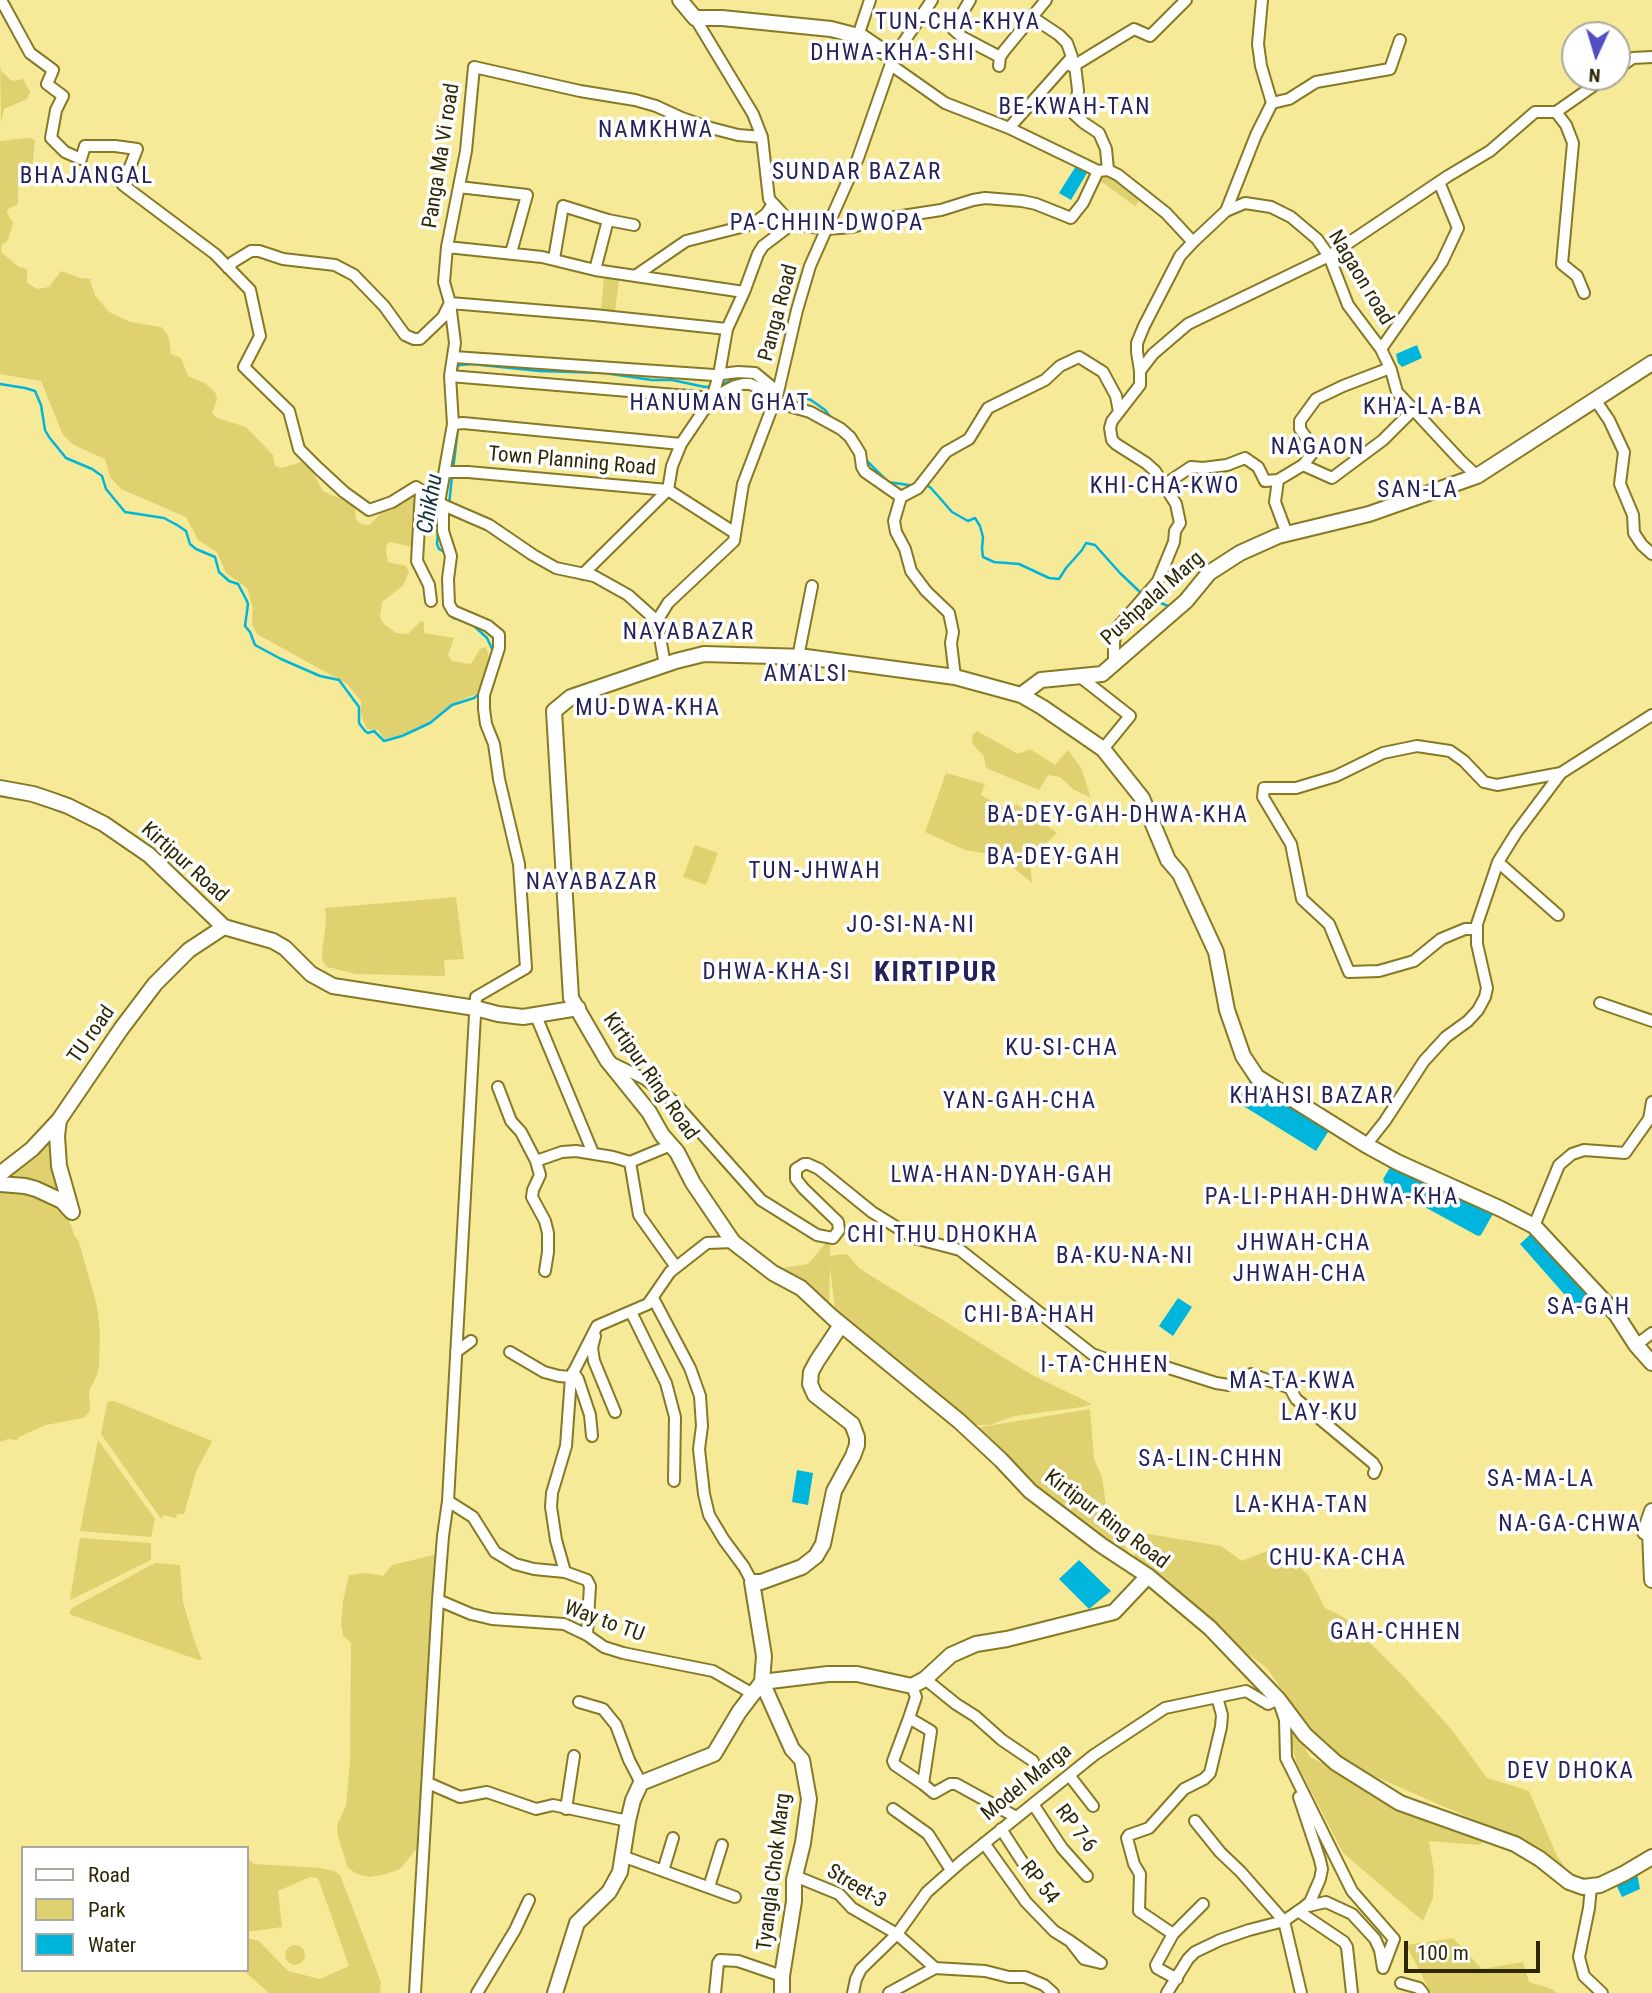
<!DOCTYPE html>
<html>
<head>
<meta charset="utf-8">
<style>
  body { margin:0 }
  #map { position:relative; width:1652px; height:1993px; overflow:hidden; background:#f6e997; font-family:"Roboto Condensed",sans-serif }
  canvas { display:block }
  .legend { position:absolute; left:21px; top:1846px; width:228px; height:126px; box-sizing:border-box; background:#fff; border:2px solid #aba99b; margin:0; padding:9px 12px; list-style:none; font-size:21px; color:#2d2704 }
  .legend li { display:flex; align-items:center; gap:14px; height:35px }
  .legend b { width:35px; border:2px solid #aba99b }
  .north { position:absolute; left:1561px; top:21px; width:70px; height:70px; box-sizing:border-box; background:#fff; border:2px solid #aba99b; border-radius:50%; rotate:184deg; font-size:19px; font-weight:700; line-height:28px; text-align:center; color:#2d2704 }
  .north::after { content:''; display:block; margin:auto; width:24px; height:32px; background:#544cc4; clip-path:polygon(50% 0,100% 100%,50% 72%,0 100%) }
  .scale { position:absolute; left:1404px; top:1941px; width:136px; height:32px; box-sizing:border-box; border:4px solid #2d2704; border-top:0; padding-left:9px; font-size:21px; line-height:24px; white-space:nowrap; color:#2d2704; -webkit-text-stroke:5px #fff; paint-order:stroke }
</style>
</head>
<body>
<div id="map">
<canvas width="1652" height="1993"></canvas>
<ul class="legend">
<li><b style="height:9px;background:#fff"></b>Road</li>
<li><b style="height:19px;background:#e0d170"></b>Park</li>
<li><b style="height:19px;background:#00b5dc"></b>Water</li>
</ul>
<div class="north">N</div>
<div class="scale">100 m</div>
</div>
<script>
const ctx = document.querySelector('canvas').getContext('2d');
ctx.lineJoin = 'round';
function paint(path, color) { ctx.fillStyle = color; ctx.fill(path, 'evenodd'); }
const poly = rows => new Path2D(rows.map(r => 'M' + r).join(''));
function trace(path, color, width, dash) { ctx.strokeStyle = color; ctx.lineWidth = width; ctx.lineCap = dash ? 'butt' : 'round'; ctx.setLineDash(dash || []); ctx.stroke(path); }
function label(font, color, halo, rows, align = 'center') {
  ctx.font = font + ' "Roboto Condensed",sans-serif'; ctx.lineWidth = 7; ctx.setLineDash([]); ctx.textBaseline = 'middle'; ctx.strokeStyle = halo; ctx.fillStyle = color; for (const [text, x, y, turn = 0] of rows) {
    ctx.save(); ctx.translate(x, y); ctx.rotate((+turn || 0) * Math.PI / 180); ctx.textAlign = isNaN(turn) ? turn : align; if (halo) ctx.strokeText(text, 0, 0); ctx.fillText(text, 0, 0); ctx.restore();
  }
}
paint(poly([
  [0,65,1,71,12,81,23,79,30,92,27,99,4,109,1,123],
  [28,138,35,140,32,170,18,181,18,204,8,209,7,213,13,223,8,240,2,245,1,252,19,267,27,269,27,283,34,287,38,289,49,287,61,271,80,278,92,279,90,281,95,295,109,312,130,322,161,327,166,332,169,339,171,354,181,358,188,376,206,384,215,392,217,399,212,413,217,418,246,427,273,455,275,466,282,468,301,462,311,469,323,491,350,503,355,508,356,519,361,524,369,525,388,506,413,496,416,518,415,544,412,547,391,542,387,544,386,551,388,562,406,566,409,572,403,586,382,602,380,618,384,624,396,633,408,634,421,621,424,622,424,633,454,638,448,655,452,661,471,664,480,649,486,647,489,657,480,692,455,703,429,722,401,735,384,739,378,730,367,729,361,715,361,701,347,684,257,634,252,624,253,609,247,588,226,573,217,552,198,540,186,517,121,489,110,477,105,459,74,445,63,435,41,381,0,374,0,141],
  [1105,172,1141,198,1135,206,1099,180],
  [604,277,619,279,615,312,601,310],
  [977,731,1018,754,1030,749,1055,765,1068,750,1081,768,1091,798,1073,789,1060,777,1048,775,1039,790,986,768,984,757,972,743,973,734],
  [946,773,985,784,981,795,1010,811,1016,804,1057,833,1030,860,1032,883,1005,861,989,854,965,850,925,832],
  [695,845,718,853,706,885,683,877],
  [456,897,464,959,444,960,445,976,356,974,327,967,323,962,322,952,326,921,325,908],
  [49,1140,51,1141,60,1188,58,1190,56,1191,11,1180,9,1175],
  [0,1192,36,1194,61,1208,71,1225,74,1235,79,1242,97,1306,100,1333,99,1365,97,1375,89,1391,90,1411,83,1418,46,1425,19,1437,17,1440,8,1439,0,1442],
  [830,1238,830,1256,847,1254,860,1269,1032,1375,1092,1404,1082,1407,1015,1416,990,1425,966,1425,829,1319,835,1310,830,1267,829,1311,825,1316,764,1271,808,1264],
  [109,1401,114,1401,212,1441,196,1472,184,1514,177,1514,176,1518,164,1515,161,1519,101,1434,107,1404],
  [1090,1409,1094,1459,1102,1477,1108,1519,1129,1553,1123,1561,1097,1547,969,1429],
  [98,1440,155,1519,151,1537,80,1531],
  [1142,1533,1221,1546,1242,1561,1277,1547,1308,1575,1325,1608,1345,1618,1406,1679,1452,1730,1487,1778,1529,1791,1557,1856,1568,1871,1539,1848,1360,1770,1339,1758,1314,1737,1267,1668,1130,1568],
  [80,1538,151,1543,151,1560,70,1600],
  [438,1554,422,1842,400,1869,386,1874,370,1877,357,1874,348,1868,338,1836,337,1825,346,1806,350,1761,351,1643,343,1636,341,1624,343,1601,349,1575,366,1573,383,1576,392,1565],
  [155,1563,180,1565,183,1602,194,1640,202,1660,198,1660,69,1614,72,1608],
  [1291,1724,1310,1757,1334,1769,1351,1782,1382,1799,1483,1841,1480,1845,1429,1841,1434,1872,1433,1898,1423,1921,1343,1853,1297,1764,1291,1743],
  [247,1858,254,1864,321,1868,334,1871,340,1875,381,1982,380,1993,269,1993,243,1970,247,1970,248,1964,247,1938,259,1941,288,1971,320,1979,349,1966,318,1878,310,1877,278,1891,282,1927,247,1932],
  [1453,1938,1482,1969,1523,1962,1529,1982,1552,1989,1556,1993,1431,1993,1406,1945],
  '285 1955a10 10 0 1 1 20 0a10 10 0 1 1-20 0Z'
]), '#e0d170');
paint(poly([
  [1076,166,1087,173,1071,200,1059,193],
  [1417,345,1422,358,1402,367,1398,363,1396,354],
  [1251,1079,1330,1129,1316,1151,1237,1102],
  [1391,1166,1494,1212,1481,1235,1478,1236,1386,1186,1383,1179],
  [1533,1232,1594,1300,1580,1312,1520,1244],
  [1178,1298,1192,1307,1173,1336,1159,1326],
  [797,1470,813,1473,808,1505,792,1502],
  [1079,1560,1111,1591,1089,1609,1059,1579],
  [1637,1873,1640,1889,1622,1897,1615,1882]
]), '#00b5dc');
trace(poly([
  [457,372,457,367,460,365,472,364,539,371,604,373,652,380,672,380,705,387,712,386],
  [0,384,25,388,35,391,41,405,45,430,49,437,66,458,92,469,102,476,106,489,125,512,164,518,177,525,186,531,190,544,196,549,215,557,219,572,229,581,238,584,246,599,248,604,245,626,250,632,255,645,281,659,320,676,339,680,359,707,359,723,365,731,368,733,374,731,384,741,402,736,430,723,452,705,474,698,480,693],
  [718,385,740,378,750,378,758,382],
  [779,394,787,392,811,400,825,410,833,420],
  [865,459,888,482,915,486],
  [453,470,458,428],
  [925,484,931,488,952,512,968,521,975,518,980,526,983,537,982,549,983,557,994,562,1019,564,1049,578,1059,579,1066,568,1082,550,1086,543,1095,545,1120,573,1141,593],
  [449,505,452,476],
  [438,530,437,544,439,549,446,553],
  [1147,597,1168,606],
  [451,614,453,618,462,620],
  [472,624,487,638,493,651]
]), '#00b5dc', 2.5);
const minor = poly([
  [1,0,30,53,53,70,47,84,63,96,56,110,51,138,65,152,81,159,85,146,115,146,137,149,123,185,215,254,250,290,260,336,244,367,289,411,299,449,318,468,344,492,369,510,392,502,416,487,443,505,489,525,533,555,556,568,594,576,628,595,657,621],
  [970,0,953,29,962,37,1000,57],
  [1262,0,1258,44,1261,66,1272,103],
  [1032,17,1059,35,1067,43,1072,57,1071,66,1075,65,1078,90,1077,104,1074,112,1075,115,1084,123,1099,133,1106,149,1108,170],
  [695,18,753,114,762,137,769,199,792,224,827,229,852,227,876,220,941,210,973,200,985,198,1022,201,1036,204,1071,218,1083,203,1098,171,1108,170,1118,175,1166,213,1193,242,1226,211],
  [858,36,870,0],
  [891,65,945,103,1009,128,1098,171],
  [1075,65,1134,29,1150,36,1186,0],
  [999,66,1000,57,1004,51,1046,0],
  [1617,69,1633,58,1652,57],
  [1272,103,1256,135,1226,211,1245,203,1271,207,1291,217,1317,239,1329,256,1348,305,1381,349,1391,370,1397,392,1460,460,1477,476],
  [1272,103,1289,99,1316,82,1390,69,1400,40],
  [1556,112,1566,125,1573,143,1562,264,1577,276,1584,293],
  [1009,128,1072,57],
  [459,187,527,195,511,253],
  [554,259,563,206,608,220],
  [228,268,233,262,251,251,259,251,283,259,335,265,354,275,384,306,405,335,414,339,420,339,443,317,450,303,594,315,727,329],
  [595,270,608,220,634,225],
  [635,276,686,241,753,224,766,214,773,204],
  [744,292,758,254,763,246,792,224],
  [1381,349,1442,262,1458,228,1439,182],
  [454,357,714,375,738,372,755,373,778,392],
  [1140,371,1153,354,1188,324,1329,256,1448,176,1490,151,1535,112,1556,112,1606,77],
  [450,376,712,398,735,386,743,384,750,384,761,389,775,402,810,412,841,429,850,437,860,453,862,467,865,472,901,497],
  [1596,401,1609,420,1624,452,1620,484,1633,515,1634,533,1642,545,1652,554],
  [453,424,463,423,681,444],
  [1303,465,1315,450,1300,429,1300,421,1316,399,1343,386,1390,368],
  [445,472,468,472,668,490,672,466,681,444,712,398,719,375,727,329,744,292,595,270,542,257,447,247],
  [1164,485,1191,467,1203,468,1227,465,1245,458,1258,467,1265,481,1278,480],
  [421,491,417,561,429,585,431,601],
  [439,503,453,424,450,376,455,343,450,303,444,282,447,247,466,151,474,67,580,91,635,100,656,106,682,118,711,128,738,135,762,137],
  [1287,534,1275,502,1278,480,1303,465,1332,478,1383,440,1414,409],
  [583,574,668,490,735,533],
  [798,657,812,586],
  [1116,661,1114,658,1114,642,1117,628,1158,581,1174,542,1175,531,1180,523,1176,504,1155,471,1146,463,1116,444,1112,440,1110,428,1112,421,1140,385,1140,371,1137,352,1137,343,1144,326,1180,256,1193,242],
  [665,665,657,621,668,603,734,541,743,484,778,392,797,310,810,266,858,158,893,58,932,0],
  [1079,676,1130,716,1103,749],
  [955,677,951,643,953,632,949,613,926,591,911,571,905,549,896,532,894,521,901,497,918,488,946,452,969,439,988,408,1045,380,1060,366,1079,357,1103,372,1116,396,1119,412],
  [1498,862,1558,915],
  [1476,929,1465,929,1441,939,1414,961,1379,971,1349,972,1329,924,1302,899,1291,844,1263,797,1264,788,1296,788,1336,776,1383,753,1417,746,1450,751,1464,761,1484,782,1497,785,1561,773],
  [1600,1003,1652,1021],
  [536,1016,593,1153],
  [612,1063,645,1079,673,1101,761,1200,817,1235,833,1238,839,1230,838,1222,803,1188,796,1179,796,1169,804,1164,808,1164,819,1169,872,1212,914,1238,960,1250,1092,1354,1114,1362,1150,1362,1216,1383,1229,1385,1251,1374,1290,1388,1296,1399,1373,1463,1376,1468,1374,1473],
  [498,1087,511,1121,521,1132,536,1161,540,1175,533,1190,532,1197,545,1221,548,1233,548,1252,545,1271],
  [1366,1145,1385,1121,1424,1061,1446,1037,1468,1021,1478,1010,1485,997,1487,988,1477,944,1477,924,1498,862,1516,833,1561,773,1652,715],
  [536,1161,562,1152,576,1151,613,1157,630,1162,671,1145],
  [630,1162,639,1215,676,1267],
  [1534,1226,1559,1165,1572,1154,1584,1150,1625,1153,1649,1119,1652,1102],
  [653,1298,690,1368,700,1396,702,1426,699,1449,704,1494,709,1515,724,1540,744,1567,752,1582],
  [631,1312,666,1383,675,1417,674,1481],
  [595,1336,592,1348,594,1361,615,1412],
  [1636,1345,1652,1333],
  [456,1352,471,1341],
  [510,1352,544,1372,559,1376,571,1377],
  [573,1372,578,1379,590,1415,592,1436],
  [448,1501,473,1517,495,1552,515,1564,534,1569,565,1572],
  [438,1600,471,1614,492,1619,564,1624,587,1635,604,1647,623,1653,713,1671,753,1694],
  [587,1635,590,1586,587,1580,565,1572,556,1540,551,1507,552,1493,566,1446,571,1377,597,1326,648,1304,670,1272,707,1243,733,1242],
  [925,1679,956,1704,975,1716,1002,1740,1033,1761],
  [912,1686,916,1697,909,1718,931,1731,923,1784,934,1793,950,1784,956,1784,1016,1817],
  [579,1702,603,1709,616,1725,629,1760,641,1783],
  [909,1718,893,1761,895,1765,923,1784],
  [1069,1775,1093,1806],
  [428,1783,460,1797,487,1792,536,1809,553,1805,628,1821],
  [1299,1797,1320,1860,1322,1869,1320,1879,1310,1902,1304,1907],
  [1033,1804,1062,1848,1087,1876],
  [566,1809,574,1756],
  [893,1809,928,1834,951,1870],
  [1001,1829,1027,1869],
  [984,1843,1026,1902,1054,1931,1070,1941,1084,1959,1101,1963,1070,1941],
  [622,1856,735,1897],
  [663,1871,673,1838],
  [795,1876,839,1894,852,1908,897,1934,935,1968,889,1993],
  [1591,1886,1589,1908,1579,1957,1584,1976,1602,1993],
  [709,1887,722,1845],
  [1298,1911,1344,1942,1347,1947,1352,1993],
  [1173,1934,1139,1911,1140,1874,1134,1864,1127,1838,1129,1835,1149,1828,1184,1789,1204,1779,1210,1773,1221,1727,1222,1715,1217,1697],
  [935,1968,985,1971,1009,1977,1025,1977,1044,1985,1053,1993],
  [1177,1979,1157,1968,1156,1965,1173,1934,1203,1904],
  [1401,1983,1419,1988,1423,1993],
  [415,1993,438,1600,443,1536,448,1501,476,997,526,968,519,864,499,779,494,744,486,724,484,709,484,695,499,648,499,635,488,626,453,611,449,604,448,579,451,556,443,531,443,505],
  [477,1993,515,1930,529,1900],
  [715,1993,718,1963,720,1960,738,1961,782,1976],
  [853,1993,856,1979,861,1969,897,1934,927,1892,961,1862,1094,1755,1165,1708,1246,1691,1268,1704,1278,1699,1285,1720,1286,1758,1352,1891,1394,1939,1383,1968,1380,1950,1375,1939,1352,1914,1326,1902,1304,1907,1284,1921,1301,1993],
  [1167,1993,1188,1959,1195,1952,1220,1940,1249,1930,1284,1921,1240,1871,1220,1852,1195,1821]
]);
const tertiary = poly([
  [680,0,695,18,722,18,831,29,862,37,893,58],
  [1021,695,1041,680,1102,674,1186,601,1209,573,1240,553,1278,536,1369,514,1477,476,1652,363],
  [0,788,33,794,51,800,68,806,104,824,149,855,224,927,273,941,285,948,311,974,333,986,475,1008,498,1014,523,1017,578,1008],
  [59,1120,57,1136,59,1166,72,1212],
  [0,1174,32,1149,59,1120,121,1029,155,984,189,950,224,927],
  [0,1184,25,1186,36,1189,62,1201,71,1211],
  [1652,1363,1636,1345,1616,1314,1534,1226,1501,1209,1397,1162,1366,1145,1257,1077,1243,1056,1227,1010,1216,952,1180,874,1168,860,1142,798,1103,749,1042,707,1021,695,955,677,806,657,704,654,676,661,571,697,554,711,571,998,607,1060,649,1112,662,1135,677,1152,693,1183,733,1242,773,1273,801,1288,832,1317,959,1421,1001,1460,1030,1491,1101,1545,1148,1576,1210,1628,1278,1699,1305,1735,1336,1763,1400,1803,1515,1844,1540,1859,1569,1882,1583,1887,1600,1885,1625,1873,1652,1857],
  [1652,1511,1645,1532,1650,1532,1652,1580],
  [555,1993,577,1923,609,1892,620,1872,628,1821,633,1800,641,1783,714,1754,739,1712,762,1682,828,1674,857,1674,912,1686,925,1679,951,1655,976,1644,1007,1639,1114,1612,1148,1576],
  [782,1993,782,1976,794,1901,794,1880,803,1843,809,1799,802,1760,792,1749,762,1682,764,1656,752,1582,761,1582,802,1567,816,1556,823,1544,834,1491,853,1456,857,1445,857,1437,852,1424,815,1395,810,1384,811,1372,817,1361,841,1325]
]);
trace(minor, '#867925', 14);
trace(tertiary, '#867925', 18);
trace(minor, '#fff', 10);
trace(tertiary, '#fff', 14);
label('21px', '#2d2704', '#fff', [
  ["Panga Ma Vi road",442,156,-81],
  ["Nagaon road",1360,278,59],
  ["Panga Road",779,313,-75],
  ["Town Planning Road",572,462,5],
  ["Pushpalal Marg",1153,599,-42],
  ["Kirtipur Road",184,863,42],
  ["TU road",92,1035,-55],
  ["Kirtipur Ring Road",650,1077,55],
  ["Kirtipur Ring Road",1106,1520,37],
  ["Way to TU",604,1622,20],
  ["Model Marga",1027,1783,-39],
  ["RP 7-6",1075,1829,53],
  ["Tyangla Chok Marg",775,1872,-83],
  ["RP 54",1039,1883,51],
  ["Street-3",856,1887,31]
]);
ctx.letterSpacing = '2px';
label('23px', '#25225b', '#fff', [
  ["TUN-CHA-KHYA",958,23],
  ["DHWA-KHA-SHI",893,54],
  ["BE-KWAH-TAN",1075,108],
  ["NAMKHWA",656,131],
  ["SUNDAR BAZAR",857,173],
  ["BHAJANGAL",87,177],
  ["PA-CHHIN-DWOPA",827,224],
  ["HANUMAN GHAT",720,404],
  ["KHA-LA-BA",1423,408],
  ["NAGAON",1318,448],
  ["KHI-CHA-KWO",1165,487],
  ["SAN-LA",1418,491],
  ["NAYABAZAR",689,633],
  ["AMALSI",806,675],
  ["MU-DWA-KHA",648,709],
  ["BA-DEY-GAH-DHWA-KHA",1118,816],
  ["BA-DEY-GAH",1054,858],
  ["TUN-JHWAH",815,872],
  ["NAYABAZAR",592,883],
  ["JO-SI-NA-NI",911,926],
  ["DHWA-KHA-SI",777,973],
  ["KU-SI-CHA",1062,1049],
  ["KHAHSI BAZAR",1312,1097],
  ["YAN-GAH-CHA",1020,1102],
  ["LWA-HAN-DYAH-GAH",1002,1176],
  ["PA-LI-PHAH-DHWA-KHA",1332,1198],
  ["CHI THU DHOKHA",943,1236],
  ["JHWAH-CHA",1304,1244],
  ["BA-KU-NA-NI",1125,1257],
  ["JHWAH-CHA",1300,1275],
  ["SA-GAH",1589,1308],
  ["CHI-BA-HAH",1030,1316],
  ["I-TA-CHHEN",1105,1366],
  ["MA-TA-KWA",1293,1382],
  ["LAY-KU",1320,1414],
  ["SA-LIN-CHHN",1211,1460],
  ["SA-MA-LA",1541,1480],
  ["LA-KHA-TAN",1302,1506],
  ["NA-GA-CHWA",1570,1525],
  ["CHU-KA-CHA",1338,1559],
  ["GAH-CHHEN",1396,1633],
  ["DEV DHOKA",1571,1772]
]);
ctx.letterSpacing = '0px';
label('italic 23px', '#16343d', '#fff', [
  ["Chikhu",431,504,-80]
]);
ctx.letterSpacing = '2px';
label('bold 28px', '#25225b', '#fff', [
  ["KIRTIPUR",936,974]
]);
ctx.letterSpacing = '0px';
</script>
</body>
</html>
